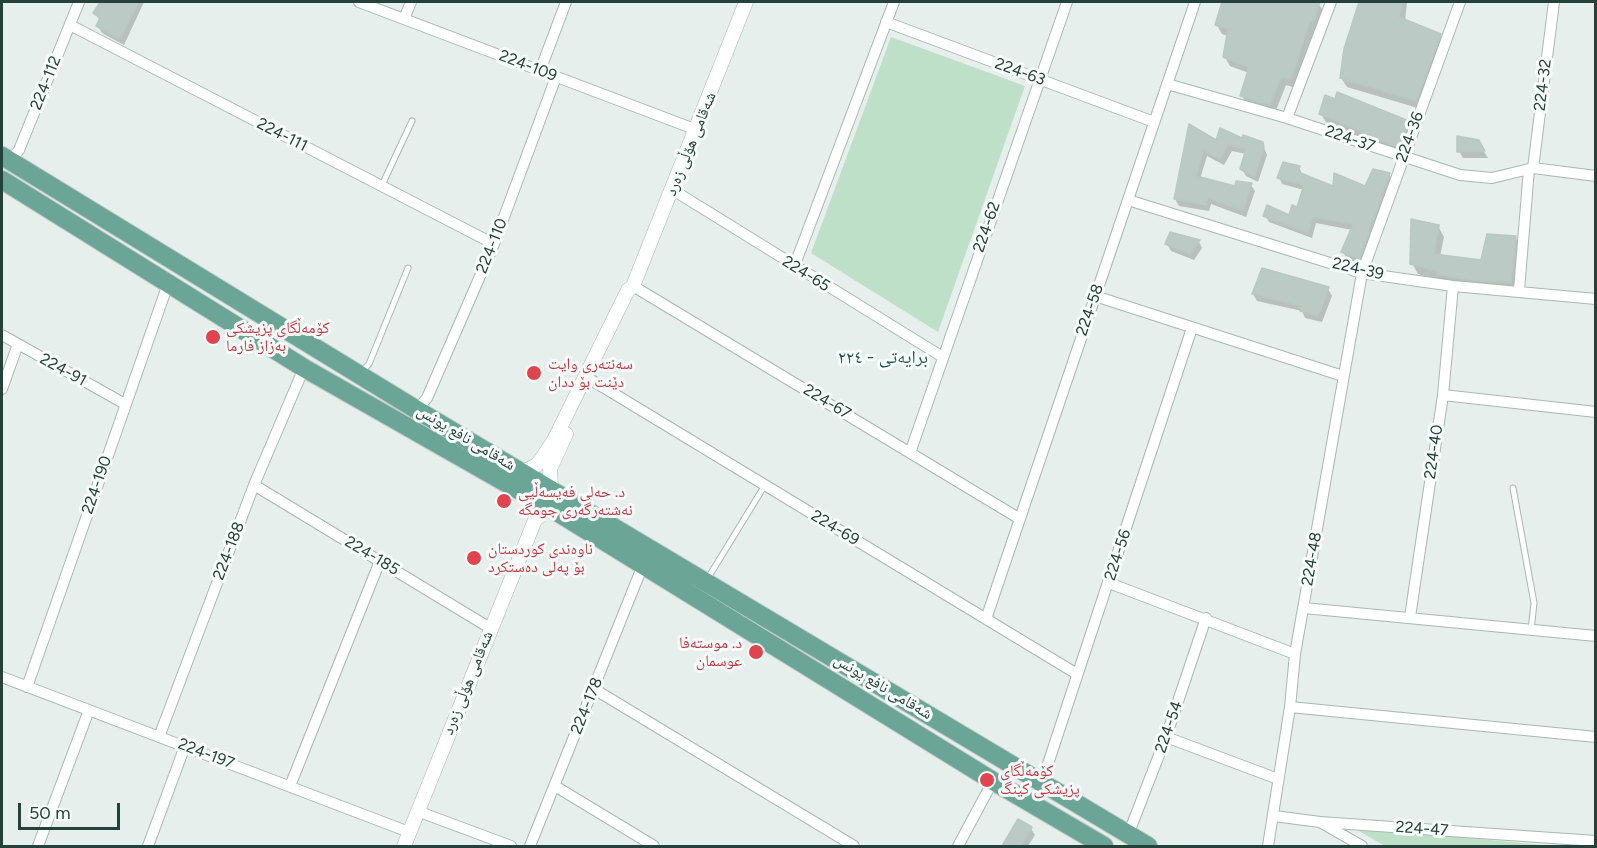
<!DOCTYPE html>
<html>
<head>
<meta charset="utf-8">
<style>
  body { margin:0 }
  #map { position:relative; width:1597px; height:848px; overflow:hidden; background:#e6efeb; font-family:Figtree,sans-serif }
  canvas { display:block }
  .frame { position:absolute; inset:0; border:3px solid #24423a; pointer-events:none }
  .scale { position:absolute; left:18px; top:803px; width:102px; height:27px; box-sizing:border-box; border:3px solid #24423a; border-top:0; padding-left:8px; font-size:18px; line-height:21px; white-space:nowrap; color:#24423a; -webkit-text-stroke:4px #f7fbf9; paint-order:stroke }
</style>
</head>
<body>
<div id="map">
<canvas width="1597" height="848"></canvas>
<div class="frame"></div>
<div class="scale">50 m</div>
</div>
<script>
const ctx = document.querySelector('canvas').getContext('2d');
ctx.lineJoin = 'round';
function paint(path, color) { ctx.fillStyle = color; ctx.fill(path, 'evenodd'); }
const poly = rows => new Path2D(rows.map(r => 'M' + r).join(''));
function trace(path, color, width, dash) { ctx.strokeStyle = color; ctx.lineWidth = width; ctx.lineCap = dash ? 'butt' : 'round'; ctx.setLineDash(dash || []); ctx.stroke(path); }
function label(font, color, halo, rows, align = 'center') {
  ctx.font = font + ' Figtree,"Noto Naskh Arabic",sans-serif'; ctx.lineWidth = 6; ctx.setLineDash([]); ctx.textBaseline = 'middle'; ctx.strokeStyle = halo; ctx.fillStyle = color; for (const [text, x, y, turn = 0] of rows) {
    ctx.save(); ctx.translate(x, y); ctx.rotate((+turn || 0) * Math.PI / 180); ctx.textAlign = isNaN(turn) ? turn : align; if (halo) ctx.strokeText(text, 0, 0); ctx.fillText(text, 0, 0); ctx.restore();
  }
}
paint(poly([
  [891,37,1025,86,938,332,811,253],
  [1350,826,1551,846,1385,846]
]), '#bfe0c8');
paint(poly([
  [101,2,144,2,124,45,102,33,98,26,99,20,95,13],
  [1223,2,1316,2,1325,12,1318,30,1315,29,1296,88,1286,85,1275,113,1247,105,1242,96,1249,73,1230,66,1225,57,1228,36,1222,34,1217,25],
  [1365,2,1407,2,1405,21,1440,35,1445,44,1421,109,1347,87,1341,78],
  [1321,114,1408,122,1413,131,1404,155,1326,122],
  [1190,127,1217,142,1244,140,1262,143,1267,155,1258,182,1246,176,1242,169,1246,154,1232,151,1224,165,1207,156,1200,179,1236,188,1237,183,1251,185,1255,191,1246,217,1211,204,1209,211,1179,206,1175,199],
  [1478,142,1488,158,1463,158,1459,151],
  [1299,167,1303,176,1334,188,1366,188,1389,174,1393,181,1363,265,1347,259,1343,252,1352,230,1316,223,1312,238,1269,222,1265,215,1290,217,1298,209,1304,190,1282,184,1279,177],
  [1438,226,1444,237,1440,257,1483,261,1515,237,1521,247,1516,291,1442,281,1418,274,1412,263],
  [1199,242,1202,248,1194,260,1171,251,1167,244],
  [1328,289,1332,296,1322,322,1305,318,1302,311,1257,301,1253,294],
  [1018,821,1031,829,1035,835,1028,846,1003,846]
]), '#0003');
const building = poly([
  [100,2,139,2,120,39,96,26,100,18,93,13,100,2],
  [1222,2,1320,2,1313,22,1310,21,1291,79,1281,77,1270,105,1240,96,1249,67,1223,57,1228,29,1215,25,1222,2],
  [1359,2,1402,2,1399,17,1441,34,1416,101,1340,78,1344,49,1359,2],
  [1337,92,1409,121,1400,147,1363,135,1364,132,1319,114,1325,95,1335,99,1337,92],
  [1189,124,1216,140,1220,128,1242,138,1243,135,1263,142,1264,148,1254,177,1240,169,1246,149,1228,145,1220,159,1203,150,1196,176,1235,186,1236,181,1252,183,1243,211,1208,198,1206,205,1174,199,1189,124],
  [1457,136,1479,140,1485,151,1457,152,1457,136],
  [1283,162,1300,166,1298,172,1333,186,1334,173,1365,186,1373,169,1390,173,1359,259,1341,252,1353,224,1313,217,1308,233,1263,216,1267,205,1289,215,1292,205,1297,207,1304,185,1277,178,1283,162],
  [1411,219,1439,225,1434,254,1481,260,1487,234,1516,236,1511,282,1477,281,1437,274,1438,271,1410,264,1411,219],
  [1170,232,1200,240,1190,254,1165,244,1170,232],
  [1262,268,1329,287,1318,316,1300,311,1301,306,1252,294,1262,268],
  [1018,819,1032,827,1021,846,1002,846,1018,819]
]);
paint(building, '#bbcac4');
trace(building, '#b8c9c2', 1.5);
const service = poly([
  [382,185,412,121],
  [360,373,369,364,408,268],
  [1513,488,1534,603,1531,630],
  [708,578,765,485]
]);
const minor = poly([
  [359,2,697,130],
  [404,19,411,2],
  [886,22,1154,122],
  [70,25,494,244],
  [540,71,566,2],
  [1167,84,1287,118,1460,175,1492,178,1533,168,1596,176],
  [1287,118,1331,2],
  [10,161,19,150,79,2],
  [1533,168,1554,2],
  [673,190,941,356],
  [1128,200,1362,273,1453,286,1596,299],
  [794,267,894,2],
  [633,286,1020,519],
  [1519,290,1529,169],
  [1095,296,1343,376],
  [2,335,125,404],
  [593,381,1077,674],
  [2,389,18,344],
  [1443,395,1596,412],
  [417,410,427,398,494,244,556,77],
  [910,453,1067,2],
  [254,485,490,628],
  [1109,583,1295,654],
  [1304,608,1596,636],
  [1410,617,1443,395,1453,286],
  [986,619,1195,2],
  [2,677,409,832],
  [27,687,168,284],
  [594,689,854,846],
  [1290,707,1596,737],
  [159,737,254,485,304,368],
  [1166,737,1278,779],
  [1042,782,1192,328],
  [290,786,380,561],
  [555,786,654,846],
  [417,811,511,846],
  [1274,816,1320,822,1362,846],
  [1320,822,1596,841],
  [1128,835,1166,737,1206,618],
  [38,846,89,710],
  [148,846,185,746],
  [530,846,643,565],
  [958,846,993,781],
  [1268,846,1290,707,1295,654,1362,273,1460,2]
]);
const tertiary = poly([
  [522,472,537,465,553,442,628,290,633,286,746,2],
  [551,488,550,469,566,434],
  [404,846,535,520,545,511,557,512]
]);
const primary = poly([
  [2,156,417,410,1148,846],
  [2,180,304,368,557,512,993,781,1104,846]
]);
trace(service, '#a8b8b2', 7);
trace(minor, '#a8b8b2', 12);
trace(tertiary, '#a8b8b2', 15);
trace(primary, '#c2cac8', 20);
trace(service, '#fff', 5);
trace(minor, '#fff', 10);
trace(tertiary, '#fff', 14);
trace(primary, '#6aa596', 18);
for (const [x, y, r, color] of [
  [213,337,8,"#e0444e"],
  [534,373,8,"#e0444e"],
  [504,501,8,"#e0444e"],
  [474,558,8,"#e0444e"],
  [756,652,8,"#e0444e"],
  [987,780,8,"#e0444e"]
]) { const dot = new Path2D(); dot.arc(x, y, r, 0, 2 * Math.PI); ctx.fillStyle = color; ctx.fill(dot); trace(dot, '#f7fbf9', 2); }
label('16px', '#24423a', '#f7fbf9', [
  ["224-109",528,66,21],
  ["224-63",1020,72,20],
  ["224-112",46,83,-68],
  ["224-32",1543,85,-83],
  ["224-111",282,135,27],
  ["224-36",1410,137,-70],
  ["224-37",1350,139,19],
  ["شەقامی هۆڵی زەرد",691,144,-68],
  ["224-62",987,227,-71],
  ["224-110",492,246,-68],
  ["224-39",1358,269,13],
  ["224-65",806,274,32],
  ["224-58",1090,310,-71],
  ["224-91",63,370,29],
  ["224-67",827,402,31],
  ["شەقامی نافع یونس",466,438,31],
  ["224-40",1434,452,-82],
  ["224-190",97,485,-71],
  ["224-69",835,528,31],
  ["224-188",229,551,-69],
  ["224-56",1118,555,-72],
  ["224-185",372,556,31],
  ["224-48",1312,559,-80],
  ["شەقامی هۆڵی زەرد",468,683,-68],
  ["شەقامی نافع یونس",883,687,31],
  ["224-178",587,706,-68],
  ["224-54",1169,727,-71],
  ["224-197",206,754,21],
  ["224-47",1422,829,4]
]);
label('16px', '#be3a42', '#f7fbf9', [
  ["کۆمەڵگای پزیشکی",226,328],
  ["بەزاز فارما",226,346],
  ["سەنتەری وایت",548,364],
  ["دێنت بۆ ددان",548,382],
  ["د. حەلی فەیسەڵیی",518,492],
  ["نەشتەرگەری جومگە",518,510],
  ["ناوەندی کوردستان",488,549],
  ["بۆ پەلی دەستکرد",488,567],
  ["د. موستەفا",742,643,"right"],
  ["عوسمان",742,661,"right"],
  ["کۆمەڵگای",1000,771],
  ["پزیشکی کینگ",1000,789]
], 'left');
label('18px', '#1f5548', '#f7fbf9', [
  ["برایەتی - ٢٢٤",883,358]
]);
</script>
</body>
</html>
